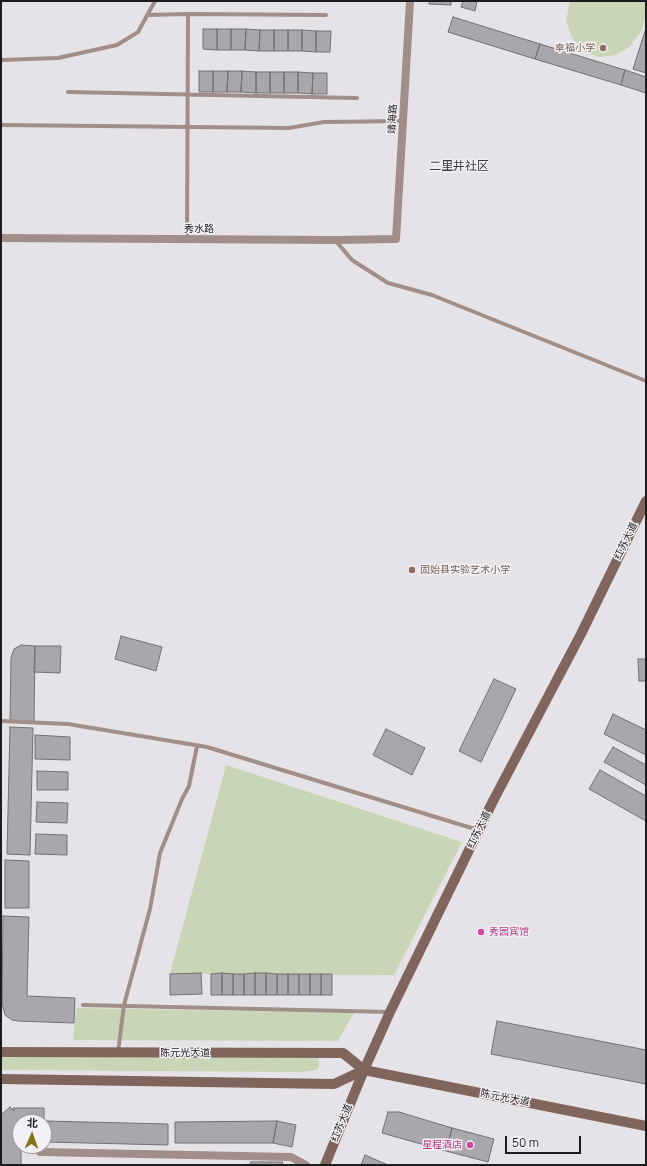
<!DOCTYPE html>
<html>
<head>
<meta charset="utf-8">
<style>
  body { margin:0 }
  #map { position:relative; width:647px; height:1166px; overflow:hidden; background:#e6e3e8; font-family:Manrope,"Noto Sans SC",sans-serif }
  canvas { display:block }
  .frame { position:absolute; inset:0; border:2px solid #1c1b1d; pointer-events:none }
  .north { position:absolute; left:12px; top:1114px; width:40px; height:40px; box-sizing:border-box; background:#f3f1f5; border:1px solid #9d9b9f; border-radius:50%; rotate:2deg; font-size:11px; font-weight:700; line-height:16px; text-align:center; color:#1c1b1d }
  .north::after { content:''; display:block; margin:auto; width:14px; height:18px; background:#857417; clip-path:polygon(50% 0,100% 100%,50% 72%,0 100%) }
  .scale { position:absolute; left:505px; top:1136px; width:76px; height:18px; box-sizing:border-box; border:2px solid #1c1b1d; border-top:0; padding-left:5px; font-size:12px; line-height:14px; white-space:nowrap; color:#1c1b1d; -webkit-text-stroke:3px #f3f1f5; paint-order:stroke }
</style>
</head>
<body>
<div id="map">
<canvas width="647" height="1166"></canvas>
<div class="frame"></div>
<div class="north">北</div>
<div class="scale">50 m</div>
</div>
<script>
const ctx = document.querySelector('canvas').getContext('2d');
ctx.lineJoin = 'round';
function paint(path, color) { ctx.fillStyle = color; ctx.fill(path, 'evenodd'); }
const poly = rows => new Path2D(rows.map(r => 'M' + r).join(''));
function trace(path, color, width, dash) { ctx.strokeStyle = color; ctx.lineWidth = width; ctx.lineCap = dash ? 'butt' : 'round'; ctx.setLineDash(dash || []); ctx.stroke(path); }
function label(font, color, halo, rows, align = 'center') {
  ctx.font = font + ' Manrope,"Noto Sans SC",sans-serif'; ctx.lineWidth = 3; ctx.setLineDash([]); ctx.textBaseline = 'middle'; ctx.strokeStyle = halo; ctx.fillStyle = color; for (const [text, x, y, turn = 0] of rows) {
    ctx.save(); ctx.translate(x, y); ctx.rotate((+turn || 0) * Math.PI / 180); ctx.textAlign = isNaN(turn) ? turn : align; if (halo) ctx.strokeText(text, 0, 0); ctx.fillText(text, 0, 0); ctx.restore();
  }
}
paint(poly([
  [570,1,646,1,646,17,641,32,629,47,616,55,599,57,584,52,572,38,566,21],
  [226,765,462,842,394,975,170,974],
  [76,1008,354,1013,338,1041,73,1040],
  [1,1056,318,1058,319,1062,319,1067,317,1070,300,1072,3,1070,1,1069]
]), '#c8d6b7');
const building = poly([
  [429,1,451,1,451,5,429,4,429,1],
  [463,1,477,1,475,11,461,7,463,1],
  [453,17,540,44,535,59,448,32,453,17],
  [646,28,646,73,633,69,646,28],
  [203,29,217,29,217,50,203,49,203,29],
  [217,29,231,29,231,50,217,50,217,29],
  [231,29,246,29,245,50,231,50,231,29],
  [246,29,260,30,259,51,245,50,246,29],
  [260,30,274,30,274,51,259,51,260,30],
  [274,30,288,30,288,51,274,51,274,30],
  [288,30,302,30,302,51,288,51,288,30],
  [302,30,316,31,316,52,302,51,302,30],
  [316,31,331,31,330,52,316,52,316,31],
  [540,44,625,70,621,85,535,59,540,44],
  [625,70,646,77,646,93,621,85,625,70],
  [199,71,213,71,213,92,199,92,199,71],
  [213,71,228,71,227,92,213,92,213,71],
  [228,71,242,71,241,92,227,92,228,71],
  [242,71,256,72,256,93,241,92,242,71],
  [256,72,270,72,270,93,256,93,256,72],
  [270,72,284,72,284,93,270,93,270,72],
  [284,72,298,72,298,93,284,93,284,72],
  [298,72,313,73,312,94,298,93,298,72],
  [313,73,327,73,327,94,312,94,313,73],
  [121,636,162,647,156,671,115,659,121,636],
  [21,645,35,646,34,722,10,721,11,658,14,649,21,645],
  [35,646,61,646,60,673,34,672,35,646],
  [638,659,646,659,646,681,639,681,638,659],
  [494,679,516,689,481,762,459,751,494,679],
  [613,714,646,730,646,755,604,734,613,714],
  [10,727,33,728,30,855,7,854,10,727],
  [386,729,425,748,412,775,373,755,386,729],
  [35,735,70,737,70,760,35,759,35,735],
  [613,747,646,765,646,785,604,762,613,747],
  [600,770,646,796,646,821,589,789,600,770],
  [37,771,68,772,68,790,37,790,37,771],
  [37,802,68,803,67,823,36,822,37,802],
  [36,834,67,835,67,855,35,854,36,834],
  [5,860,29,861,29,908,5,908,5,860],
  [3,916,29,917,27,996,75,998,74,1023,18,1021,12,1020,5,1015,2,1003,3,916],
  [201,973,202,994,170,995,170,974,201,973],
  [222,973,222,995,211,995,211,974,222,973],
  [222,973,233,974,233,995,222,995,222,973],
  [255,973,255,995,244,995,244,974,255,973],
  [255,973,266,973,266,995,255,995,255,973],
  [266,973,277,974,277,995,266,995,266,973],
  [233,974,244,974,244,995,233,995,233,974],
  [277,974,288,974,288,995,277,995,277,974],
  [288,974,299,974,299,995,288,995,288,974],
  [299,974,310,974,310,995,299,995,299,974],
  [310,974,321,974,321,995,310,995,310,974],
  [321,974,332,974,332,995,321,995,321,974],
  [497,1021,646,1050,646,1084,491,1054,497,1021],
  [10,1107,14,1111,13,1108,44,1108,44,1122,20,1122,18,1136,20,1136,20,1146,21,1146,21,1165,1,1165,1,1115,10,1107],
  [388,1112,399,1112,452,1128,446,1151,382,1133,388,1112],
  [45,1121,168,1124,168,1145,45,1142,45,1121],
  [277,1121,296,1125,292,1147,273,1143,277,1121],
  [277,1121,273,1143,175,1143,175,1122,277,1121],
  [452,1128,494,1139,488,1162,446,1151,452,1128],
  [365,1155,388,1165,361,1165,365,1155],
  [251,1162,283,1162,281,1165,249,1165,251,1162]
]);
paint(building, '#aaa7ac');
trace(building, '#737075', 1);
trace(poly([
  [147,15,188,14,326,15],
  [1,60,58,58,117,45,138,32,155,1],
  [68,92,357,98],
  [1,125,289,128,324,122,403,121],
  [187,239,188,14],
  [335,240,352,260,388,283,432,295,646,381],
  [1,721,68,724,207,747,478,830],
  [83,1005,390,1012],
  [118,1052,124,1005,150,909,160,853,182,799,189,786,197,746]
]), '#a18e88', 4);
trace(poly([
  [1,238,335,240,396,239,410,1],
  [40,1152,291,1157,306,1165]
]), '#a18e88', 8);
trace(poly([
  [1,1052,343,1053,364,1070,646,1126],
  [1,1079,334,1084,364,1070],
  [325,1165,364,1070,390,1012,493,801,581,634,646,501]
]), '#80655c', 10);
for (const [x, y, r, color] of [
  [603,48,4,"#8d6e63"],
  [412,570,4,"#8d6e63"],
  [481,932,4,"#d1479c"],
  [470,1145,4,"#d1479c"]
]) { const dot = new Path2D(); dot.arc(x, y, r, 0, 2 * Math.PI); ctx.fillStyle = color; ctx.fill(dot); trace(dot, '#f3f1f5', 1.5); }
label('10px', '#785e54', '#f3f1f5', [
  ["幸福小学",595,48],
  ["固始县实验艺术小学",420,570,"left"]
], 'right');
label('10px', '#1c1b1d', '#f3f1f5', [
  ["靖海路",393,119,-87],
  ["秀水路",199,229],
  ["红苏大道",626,541,-64],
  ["红苏大道",479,830,-64],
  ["陈元光大道",185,1053],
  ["陈元光大道",505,1098,11],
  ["红苏大道",342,1123,-68]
]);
label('10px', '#b23c85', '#f3f1f5', [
  ["秀园宾馆",489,932],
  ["星程酒店",462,1145,"right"]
], 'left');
label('12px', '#3d3b3f', '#f3f1f5', [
  ["二里井社区",459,167]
]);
</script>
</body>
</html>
